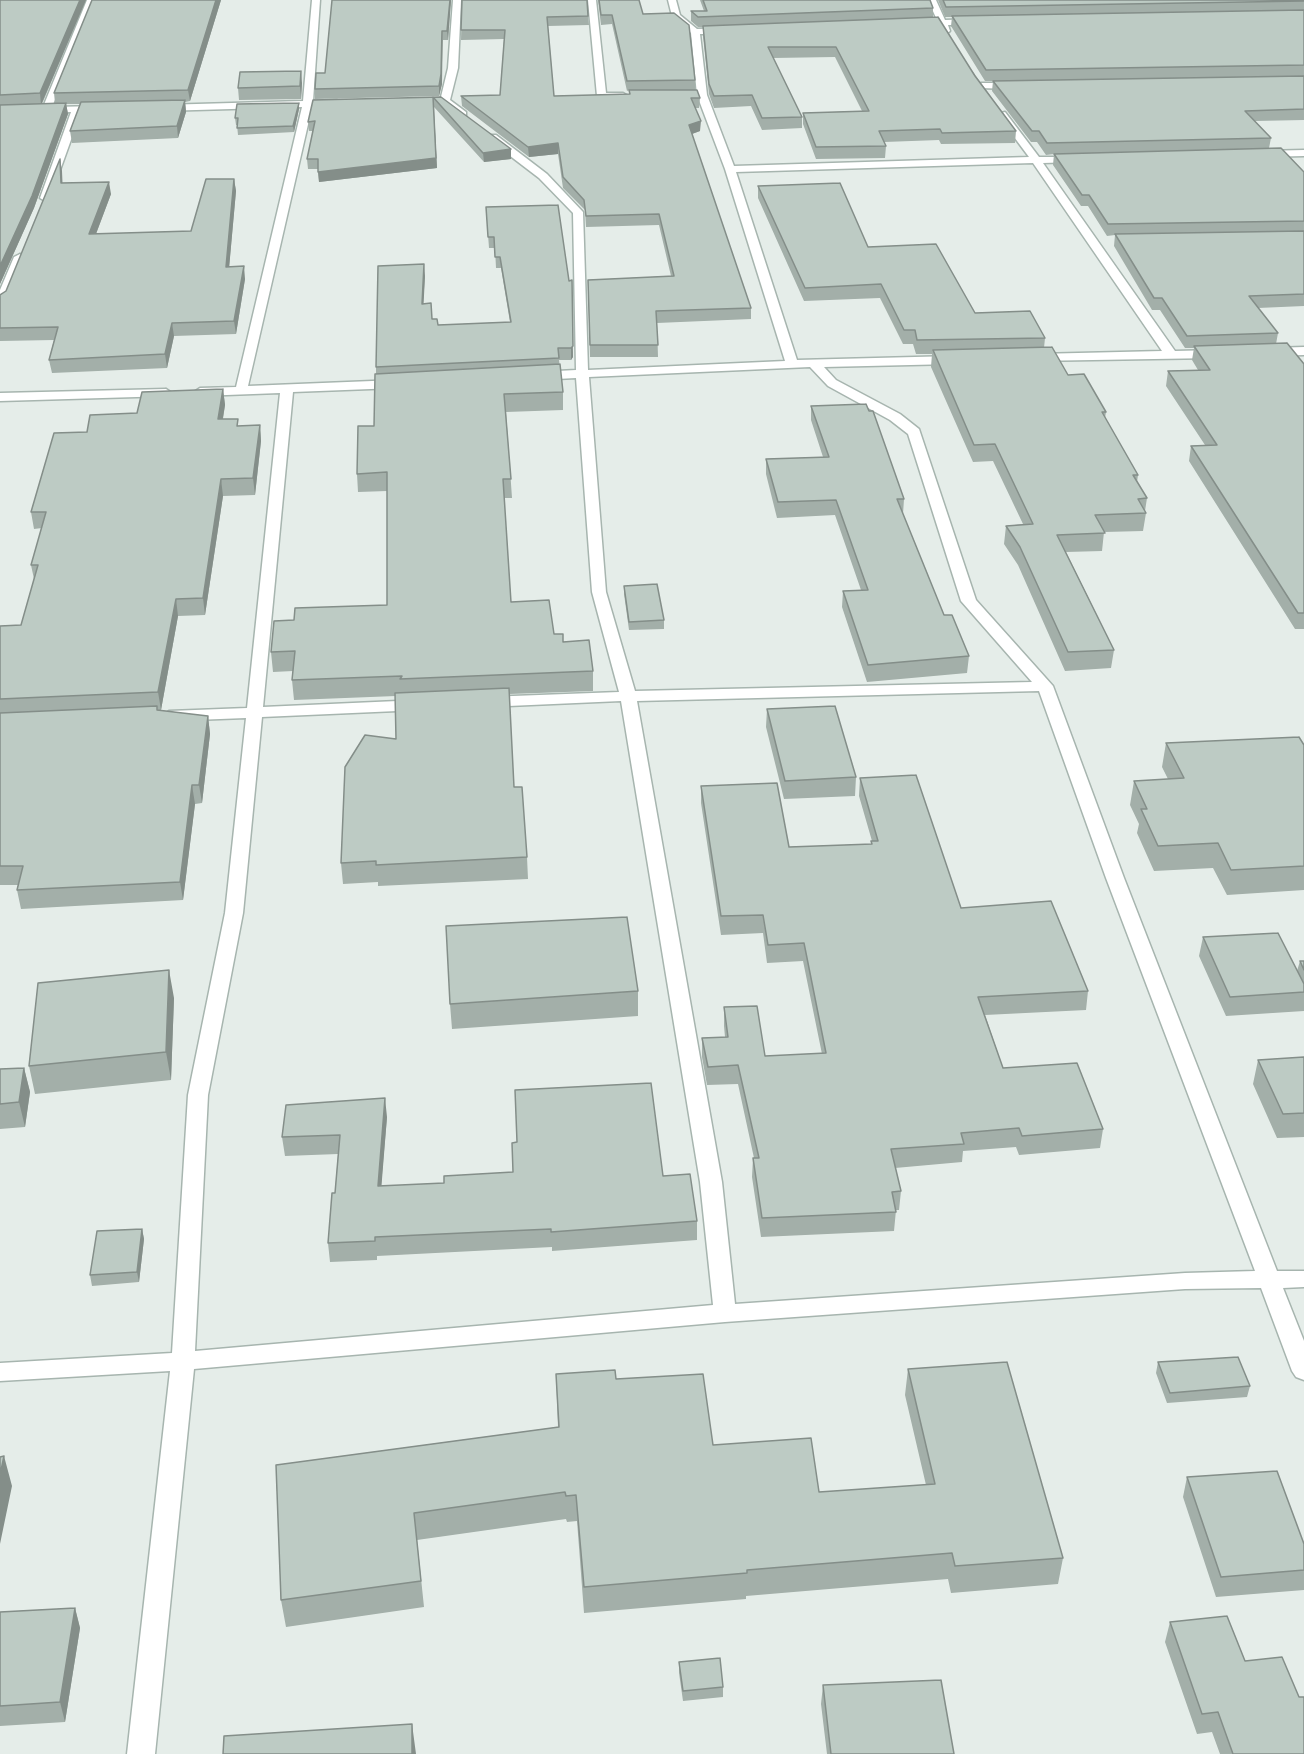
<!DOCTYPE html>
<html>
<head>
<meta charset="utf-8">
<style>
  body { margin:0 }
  canvas { display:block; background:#e5ede9 }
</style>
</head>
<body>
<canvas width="1304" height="1754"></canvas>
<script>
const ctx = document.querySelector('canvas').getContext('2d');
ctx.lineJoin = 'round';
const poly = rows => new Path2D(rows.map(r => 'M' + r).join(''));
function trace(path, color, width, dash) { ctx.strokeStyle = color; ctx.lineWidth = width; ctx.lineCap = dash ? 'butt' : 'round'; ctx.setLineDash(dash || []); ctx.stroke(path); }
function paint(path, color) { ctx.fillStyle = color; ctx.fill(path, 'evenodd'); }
const street = poly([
  [87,0,95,0,52,107,100,106,105,109,100,112,81,112,50,198,45,201,40,198,71,112,0,114,0,108,43,107,87,0],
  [312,0,320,0,313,101,337,100,342,103,337,106,312,107,248,386,397,380,403,384,397,388,293,392,263,707,420,700,428,705,420,710,262,717,243,913,208,1095,195,1351,713,1305,700,1182,621,701,486,707,478,702,486,697,619,692,592,592,576,378,538,380,532,376,538,372,576,370,573,213,539,178,488,139,488,135,496,135,547,174,583,212,588,370,785,361,725,169,697,95,691,33,672,16,668,0,676,0,680,15,697,29,726,28,730,31,726,34,700,34,707,95,734,166,1029,157,997,114,1005,112,1039,157,1080,157,1080,161,1076,162,1043,163,1175,351,1215,350,1221,354,1215,358,1032,361,1030,358,1036,354,1162,351,1033,163,736,172,797,360,954,356,960,360,954,364,824,367,836,380,900,414,919,429,976,600,1053,686,1124,878,1277,1271,1304,1271,1304,1287,1283,1288,1304,1341,1304,1380,1296,1377,1292,1371,1261,1288,1185,1289,725,1322,194,1369,155,1754,127,1754,170,1371,0,1381,0,1363,172,1353,188,1095,225,913,246,718,169,721,161,716,169,711,247,708,280,393,200,396,194,392,200,388,236,387,302,107,161,111,156,108,161,105,303,101,312,0],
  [810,367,828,386,890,420,908,434,961,601,1032,682,635,691,606,592,589,377,810,367],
  [1039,691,1106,878,1255,1271,1185,1273,735,1304,722,1182,637,701,1039,691],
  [453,0,461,0,458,68,450,100,466,112,466,116,463,117,440,101,448,68,453,0],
  [588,0,596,0,606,93,623,93,628,96,626,98,602,99,597,96,588,0],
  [928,0,936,0,945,20,975,19,979,22,975,25,948,25,950,31,946,34,943,33,939,25,913,25,913,21,916,20,937,20,928,0],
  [981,83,1016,83,1021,86,1016,89,978,88,976,86,981,83],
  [1304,150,1304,156,1262,157,1257,154,1262,151,1304,150],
  [20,254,26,257,6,303,0,307,0,290,14,257,20,254],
  [1304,347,1304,355,1270,356,1264,352,1270,348,1304,347],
  [166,389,172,393,171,396,0,401,0,393,166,389]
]);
trace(street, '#a7b5af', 3);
paint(street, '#fff');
paint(poly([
  [0,0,86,0,42,104,55,103,54,93,92,0,221,0,190,101,185,102,186,112,178,138,72,143,70,131,80,104,66,104,68,114,34,208,0,284],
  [451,0,448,40,443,40,442,84,439,96,315,99,315,89,325,73],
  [462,0,588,16,589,25,548,26,554,96,629,94,629,90,627,91,612,24,601,25,598,0,639,0,643,14,695,80,695,90,650,90,700,98,699,108,695,108,700,131,692,134,751,308,751,319,657,323,658,357,590,357,588,280,671,276,659,225,586,227,585,210,563,188,558,154,529,157,462,106,461,96,500,95,504,39,461,40],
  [700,0,930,0,933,8,933,17,1016,131,1015,143,941,144,939,140,884,142,886,146,885,158,816,159,803,124,803,113,862,111,835,57,773,58,802,117,802,128,762,130,751,106,714,108,709,94,703,36,703,27,698,27,691,21,691,11,704,11],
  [938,0,1304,0,1304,120,1255,121,1271,138,1269,148,1304,172,1304,306,1258,308,1278,333,1276,344,1304,364,1304,629,1295,629,1189,461,1191,446,1205,445,1166,386,1168,371,1198,370,1192,360,1194,348,1185,348,1160,310,1152,310,1114,246,1115,235,1107,236,1088,206,1081,206,1053,165,1054,154,1046,155,1037,142,1031,142,992,91,993,81,985,81,951,26,952,17,945,17],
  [302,83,301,99,239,100,238,88],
  [441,97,511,159,484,162,434,107,437,168,319,182,318,169,308,169,307,159,313,131,309,131,308,122],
  [299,109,294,132,238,135,237,125,236,125,235,118],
  [62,171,62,183,111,194,96,234,191,231,234,179,236,191,229,267,245,279,236,334,174,336,167,368,52,373,49,360,54,340,0,341,0,295,6,291],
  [758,186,868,247,975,313,1045,338,1044,348,1068,375,1106,412,1105,418,1138,475,1137,482,1147,498,1145,511,1146,513,1143,531,1104,532,1102,551,1066,552,1114,650,1111,668,1065,671,1018,565,1004,544,1006,526,1023,524,993,461,973,462,931,367,932,354,916,354,913,344,903,344,880,298,804,301,758,198],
  [558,205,573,357,571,360,559,360,563,392,563,410,506,412,512,498,504,498,511,602,563,642,593,671,593,691,509,694,514,787,527,857,528,879,378,886,378,882,343,884,341,863,396,739,396,696,294,700,292,680,293,671,273,672,271,652,294,620,387,605,387,491,358,492,357,474,374,426,376,374,376,367,425,276,423,303,432,319,438,325,510,322,501,268,496,268,495,248,489,248,486,207],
  [223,389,225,405,223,419,238,426,260,425,261,441,255,495,223,496,205,615,178,616,161,710,158,710,208,716,210,734,202,803,195,804,183,900,21,909,17,890,18,885,0,885,0,626,21,625,34,579,31,565,42,528,34,529,31,512,87,432,137,413],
  [811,406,904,499,903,514,944,615,969,656,967,673,867,682,842,607,843,591,861,590,835,515,777,518,766,474,766,459,823,457,811,420],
  [624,586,664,620,664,629,629,630,624,594],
  [767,709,856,777,855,796,784,799,766,727],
  [1166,743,1304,745,1304,890,1227,895,1213,868,1154,871,1137,833,1139,824,1130,805,1134,781,1168,779,1162,767],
  [860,778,961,908,1088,991,1086,1010,985,1015,1003,1068,1103,1129,1100,1148,1019,1155,1016,1147,963,1151,962,1162,895,1168,901,1191,899,1210,896,1210,894,1231,761,1237,752,1177,753,1158,754,1158,738,1084,707,1085,702,1057,702,1038,725,1037,724,1026,724,1007,765,1056,822,1054,803,961,767,963,763,933,721,935,701,803,701,786,789,847,871,844,872,841,859,796],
  [1203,937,1297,971,1300,961,1304,961,1304,1011,1226,1016,1199,956],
  [638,991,638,1016,452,1029,450,1004],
  [174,998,171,1080,35,1094,29,1066],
  [1304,1057,1304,1137,1277,1138,1253,1084,1258,1060],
  [24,1068,30,1092,25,1127,0,1129,0,1069],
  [387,1117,381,1186,663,1176,697,1221,697,1240,552,1251,552,1247,377,1256,377,1260,330,1262,328,1243,335,1193,338,1154,285,1156,282,1137],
  [142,1229,144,1239,139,1282,92,1286,90,1275],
  [1158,1362,1250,1386,1247,1397,1167,1403,1156,1373],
  [908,1369,1063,1558,1058,1584,951,1593,948,1579,746,1596,746,1599,584,1613,577,1521,567,1522,566,1519,417,1540,424,1607,286,1627,281,1600,276,1465,558,1427,556,1374,616,1379,713,1445,819,1492,926,1485,905,1395],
  [1187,1477,1304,1544,1304,1590,1216,1597,1183,1497],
  [75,1608,80,1628,65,1722,0,1726,0,1612],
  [1170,1622,1245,1661,1304,1754,1220,1754,1212,1732,1197,1734,1165,1642],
  [679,1662,723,1687,723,1697,683,1701,679,1673],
  [823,1685,954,1754,827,1754,821,1704]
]), '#a3afa9');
paint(poly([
  [80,0,86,0,41,105,40,93],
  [216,0,221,0,190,101,188,90],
  [450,0,451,0,448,40,447,31],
  [442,31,442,84,439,96,439,86],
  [301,71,302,83,301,99,300,86],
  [433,97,437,168,319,182,318,172],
  [185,100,186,112,178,138,177,126],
  [66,103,68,114,34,208,0,284,0,266],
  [299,103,299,109,294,132,293,126],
  [701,121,700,131,689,135,689,125],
  [558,143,558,154,529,157,528,147],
  [511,149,511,159,484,162,483,153],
  [60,159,62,171,63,195,61,183],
  [234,179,236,191,228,280,226,267],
  [109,182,111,194,91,247,89,234],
  [424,264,425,276,423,315,422,304],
  [244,266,245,279,236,334,234,321],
  [572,280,573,357,571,360,571,348],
  [172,323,174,336,167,368,165,354],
  [223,389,225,405,220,435,218,419],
  [260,425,261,441,255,495,253,478],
  [221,479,223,496,205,615,203,598],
  [176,599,178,616,161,710,158,692],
  [208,716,210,734,202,803,199,785],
  [192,785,195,804,183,900,180,882],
  [169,970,174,998,171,1080,166,1052],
  [24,1068,30,1092,25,1127,19,1102],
  [385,1098,387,1117,380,1204,378,1186],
  [142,1229,144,1239,139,1282,137,1272],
  [4,1456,12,1486,0,1544,0,1475],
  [75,1608,80,1628,65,1722,60,1702],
  [412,1724,416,1754,412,1754]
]), '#848e89');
const building = poly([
  [0,0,80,0,40,93,0,95,0,0],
  [92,0,216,0,188,90,54,93,92,0],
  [332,0,450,0,447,31,442,31,441,74,439,86,315,89,316,73,325,73,332,0],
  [462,0,587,0,588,16,547,17,554,96,630,94,629,90,697,90,700,98,691,98,701,121,689,125,751,308,656,311,658,345,590,345,588,280,674,276,659,214,586,216,584,200,563,177,558,143,528,147,461,96,500,95,505,30,461,30,462,0],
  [599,0,639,0,643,14,674,13,689,25,695,80,627,81,612,15,601,15,599,0],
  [703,0,930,0,933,8,698,17,691,11,707,11,703,0],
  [943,0,1304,0,1304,1,946,7,943,0],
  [1304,10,1304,65,986,70,952,16,1304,10],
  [938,17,975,76,1016,131,942,133,940,129,879,131,886,146,816,147,803,113,869,111,836,47,768,47,802,117,762,118,752,95,714,96,709,84,703,26,938,17],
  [301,71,300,86,238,88,240,72,301,71],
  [1304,76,1304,109,1245,111,1271,138,1047,143,1039,131,1032,131,993,81,1304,76],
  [433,97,436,158,318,172,318,159,307,159,315,121,308,122,313,100,441,97,511,149,483,153,433,97],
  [185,100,177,126,70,131,81,102,185,100],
  [66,103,32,196,0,266,0,105,66,103],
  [299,103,293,126,237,128,238,118,235,118,237,104,299,103],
  [1281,148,1304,172,1304,221,1108,224,1089,195,1082,195,1054,154,1281,148],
  [60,159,61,183,109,182,89,234,191,231,206,179,234,179,226,267,244,266,234,321,172,323,165,354,49,360,58,327,0,328,0,295,6,291,60,159],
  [840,183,868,247,936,244,975,313,1030,311,1045,338,917,340,915,330,904,330,881,284,805,288,758,186,840,183],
  [558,205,569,281,572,280,573,346,571,348,558,348,559,358,376,367,378,266,424,264,422,304,431,303,432,319,437,319,438,325,511,322,500,257,495,257,494,237,488,237,486,207,558,205],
  [1304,231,1304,294,1249,296,1278,333,1187,336,1162,298,1154,298,1115,234,1304,231],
  [1287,343,1304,364,1304,613,1298,613,1191,446,1217,445,1168,371,1210,370,1194,346,1287,343],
  [1052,347,1068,375,1084,374,1106,412,1102,412,1138,475,1133,475,1147,498,1138,499,1146,513,1095,515,1105,533,1057,535,1114,650,1068,652,1020,547,1006,526,1033,524,995,444,974,445,933,350,1052,347],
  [560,364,563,392,504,394,511,479,503,479,511,602,549,600,554,634,563,634,563,642,589,640,593,671,400,679,402,676,292,680,295,651,271,652,274,621,294,620,295,608,387,605,387,472,357,474,358,426,374,426,375,374,560,364],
  [223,389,218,419,238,419,237,426,260,425,253,478,221,479,203,598,176,599,158,692,0,699,0,626,21,625,38,565,31,565,46,512,31,512,54,433,87,432,90,415,137,413,142,392,223,389],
  [866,404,869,411,873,411,904,499,897,499,944,615,952,615,969,656,868,665,843,591,868,590,836,500,778,502,766,459,829,457,811,406,866,404],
  [657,584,664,620,629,622,624,586,657,584],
  [509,688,514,787,522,787,527,857,376,865,376,861,341,863,345,767,365,735,396,739,395,693,509,688],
  [157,706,157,710,208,716,199,785,192,785,180,882,17,890,23,866,0,866,0,713,157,706],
  [835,706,856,777,785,781,767,709,835,706],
  [1299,737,1304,745,1304,866,1231,870,1218,843,1158,846,1141,809,1147,809,1134,781,1184,778,1166,743,1299,737],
  [916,775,961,908,1051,901,1088,991,978,997,1003,1068,1077,1063,1103,1129,1022,1136,1019,1128,961,1133,964,1144,891,1149,901,1191,892,1192,896,1212,762,1218,753,1158,759,1158,738,1065,708,1067,702,1038,728,1037,724,1007,757,1006,765,1056,826,1053,804,943,768,945,763,915,721,916,701,786,777,783,789,847,872,844,871,841,878,841,860,778,916,775],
  [627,917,638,991,450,1004,446,926,627,917],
  [1278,933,1304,984,1304,992,1230,997,1203,937,1278,933],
  [1300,961,1304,961,1304,970,1300,961],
  [169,970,166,1052,29,1066,38,983,169,970],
  [1304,1057,1304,1113,1283,1114,1258,1060,1304,1057],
  [24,1068,19,1102,0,1104,0,1069,24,1068],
  [651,1083,663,1176,690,1174,697,1221,551,1232,551,1229,375,1237,375,1241,328,1243,332,1193,335,1193,340,1135,282,1137,286,1105,385,1098,378,1186,444,1183,444,1176,513,1172,512,1143,517,1142,515,1090,651,1083],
  [142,1229,137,1272,90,1275,97,1231,142,1229],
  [1238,1357,1250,1386,1170,1393,1158,1362,1238,1357],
  [1007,1362,1063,1558,955,1566,952,1553,747,1570,747,1573,584,1587,576,1495,566,1496,565,1492,414,1513,421,1581,281,1600,276,1465,559,1427,556,1374,615,1370,616,1379,703,1374,713,1445,811,1438,819,1492,935,1484,908,1369,1007,1362],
  [4,1456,0,1475,0,1457,4,1456],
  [1277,1471,1304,1544,1304,1570,1221,1577,1187,1477,1277,1471],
  [75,1608,60,1702,0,1706,0,1612,75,1608],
  [1227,1616,1245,1661,1282,1657,1299,1697,1304,1697,1304,1754,1233,1754,1218,1712,1202,1714,1170,1622,1227,1616],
  [720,1658,723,1687,683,1691,679,1662,720,1658],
  [941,1680,954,1754,831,1754,823,1685,941,1680],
  [412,1724,412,1754,223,1754,224,1736,412,1724]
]);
paint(building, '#bdcbc4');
trace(building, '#848e89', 1.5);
</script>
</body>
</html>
